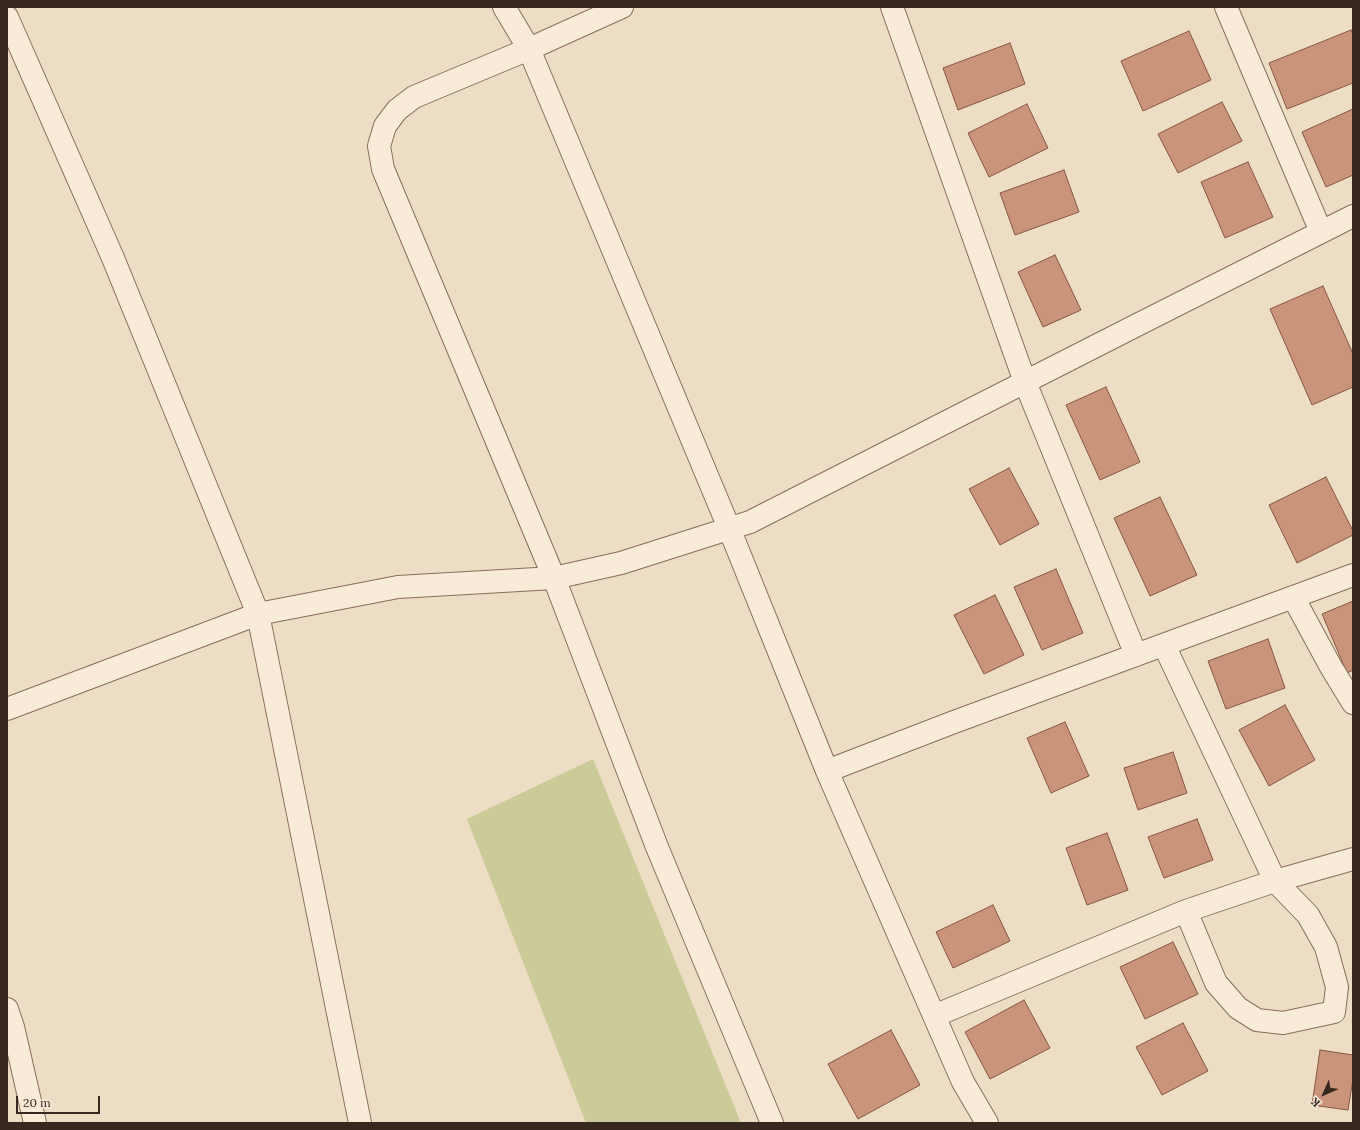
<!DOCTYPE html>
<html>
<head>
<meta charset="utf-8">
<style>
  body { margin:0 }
  #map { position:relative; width:1360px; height:1130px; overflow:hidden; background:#edddc4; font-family:Lora,serif }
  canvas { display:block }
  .frame { position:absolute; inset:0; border:8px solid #37281f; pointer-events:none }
  .north { position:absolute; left:1304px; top:1074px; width:40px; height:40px; -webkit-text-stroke:3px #f4e8d4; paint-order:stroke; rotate:225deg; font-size:11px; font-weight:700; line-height:16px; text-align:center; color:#37281f }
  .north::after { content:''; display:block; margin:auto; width:14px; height:18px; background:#37281f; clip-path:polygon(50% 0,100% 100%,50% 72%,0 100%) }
  .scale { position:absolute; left:16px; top:1096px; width:84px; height:18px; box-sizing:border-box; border:2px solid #37281f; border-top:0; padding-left:5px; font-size:12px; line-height:14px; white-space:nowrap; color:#37281f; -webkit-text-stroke:3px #f4e8d4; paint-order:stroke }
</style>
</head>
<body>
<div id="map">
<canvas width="1360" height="1130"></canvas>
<div class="frame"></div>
<div class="north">K</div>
<div class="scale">20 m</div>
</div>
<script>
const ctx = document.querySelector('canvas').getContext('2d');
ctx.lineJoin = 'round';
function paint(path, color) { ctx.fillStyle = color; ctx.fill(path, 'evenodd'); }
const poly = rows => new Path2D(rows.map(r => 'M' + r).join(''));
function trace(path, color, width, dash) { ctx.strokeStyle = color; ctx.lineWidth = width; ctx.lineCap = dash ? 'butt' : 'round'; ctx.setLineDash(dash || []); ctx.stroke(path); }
paint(poly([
  [593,759,741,1123,586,1123,467,819]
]), '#cacb98');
const building = poly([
  [1351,30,1353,34,1353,83,1287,109,1269,63,1351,30],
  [1189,31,1211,80,1143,111,1121,61,1189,31],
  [1010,43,1025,84,958,110,943,68,1010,43],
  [1222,102,1242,141,1178,173,1158,134,1222,102],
  [1027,104,1048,148,989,177,968,133,1027,104],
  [1353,109,1353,175,1326,187,1302,132,1353,109],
  [1248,162,1273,217,1225,238,1201,182,1248,162],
  [1064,170,1079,212,1015,235,1000,193,1064,170],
  [1055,255,1081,310,1043,327,1018,272,1055,255],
  [1323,286,1353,354,1353,387,1312,405,1270,309,1323,286],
  [1106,387,1140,462,1100,480,1066,405,1106,387],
  [1009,468,1039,524,1000,545,969,489,1009,468],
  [1326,477,1353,531,1353,535,1297,563,1269,505,1326,477],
  [1160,497,1197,575,1150,596,1114,518,1160,497],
  [1056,569,1083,633,1042,650,1014,587,1056,569],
  [995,595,1024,655,984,674,954,615,995,595],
  [1353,601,1353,670,1347,673,1322,614,1353,601],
  [1268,639,1285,688,1226,709,1208,661,1268,639],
  [1285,705,1315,760,1269,786,1239,730,1285,705],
  [1065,722,1089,776,1051,793,1027,738,1065,722],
  [1173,752,1187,793,1138,810,1124,768,1173,752],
  [1197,819,1213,860,1164,878,1148,837,1197,819],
  [1107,833,1128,890,1087,905,1066,848,1107,833],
  [993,905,1010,941,953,968,936,932,993,905],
  [1173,942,1198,994,1145,1019,1120,967,1173,942],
  [1024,1000,1050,1048,990,1079,965,1032,1024,1000],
  [1183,1023,1208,1071,1162,1095,1136,1047,1183,1023],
  [891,1030,920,1085,858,1119,828,1064,891,1030],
  [1320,1050,1353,1055,1353,1079,1348,1110,1312,1105,1320,1050]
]);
paint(building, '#ca947b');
trace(building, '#865642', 1);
const minor = poly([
  [504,7,529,49,729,528,827,771,963,1082,987,1123],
  [622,7,529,49,414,97,397,110,385,126,379,146,383,169,554,578,657,847,772,1123],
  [892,7,1025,382,1136,655],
  [1226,7,1321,232],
  [7,17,113,258,258,614,360,1123],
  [1293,597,1331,667,1353,703],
  [1164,645,1275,881,1308,915,1326,947,1337,987,1334,1012,1283,1023,1257,1020,1238,1008,1216,983,1186,911],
  [7,709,258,614,398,587,554,578,621,563,750,522,1139,324,1353,216],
  [827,771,954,722,1353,575],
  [7,1009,13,1027,35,1123],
  [934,1016,1186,911,1275,881,1353,859]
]);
trace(minor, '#876e5b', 24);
trace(minor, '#f8ebd7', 22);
</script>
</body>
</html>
